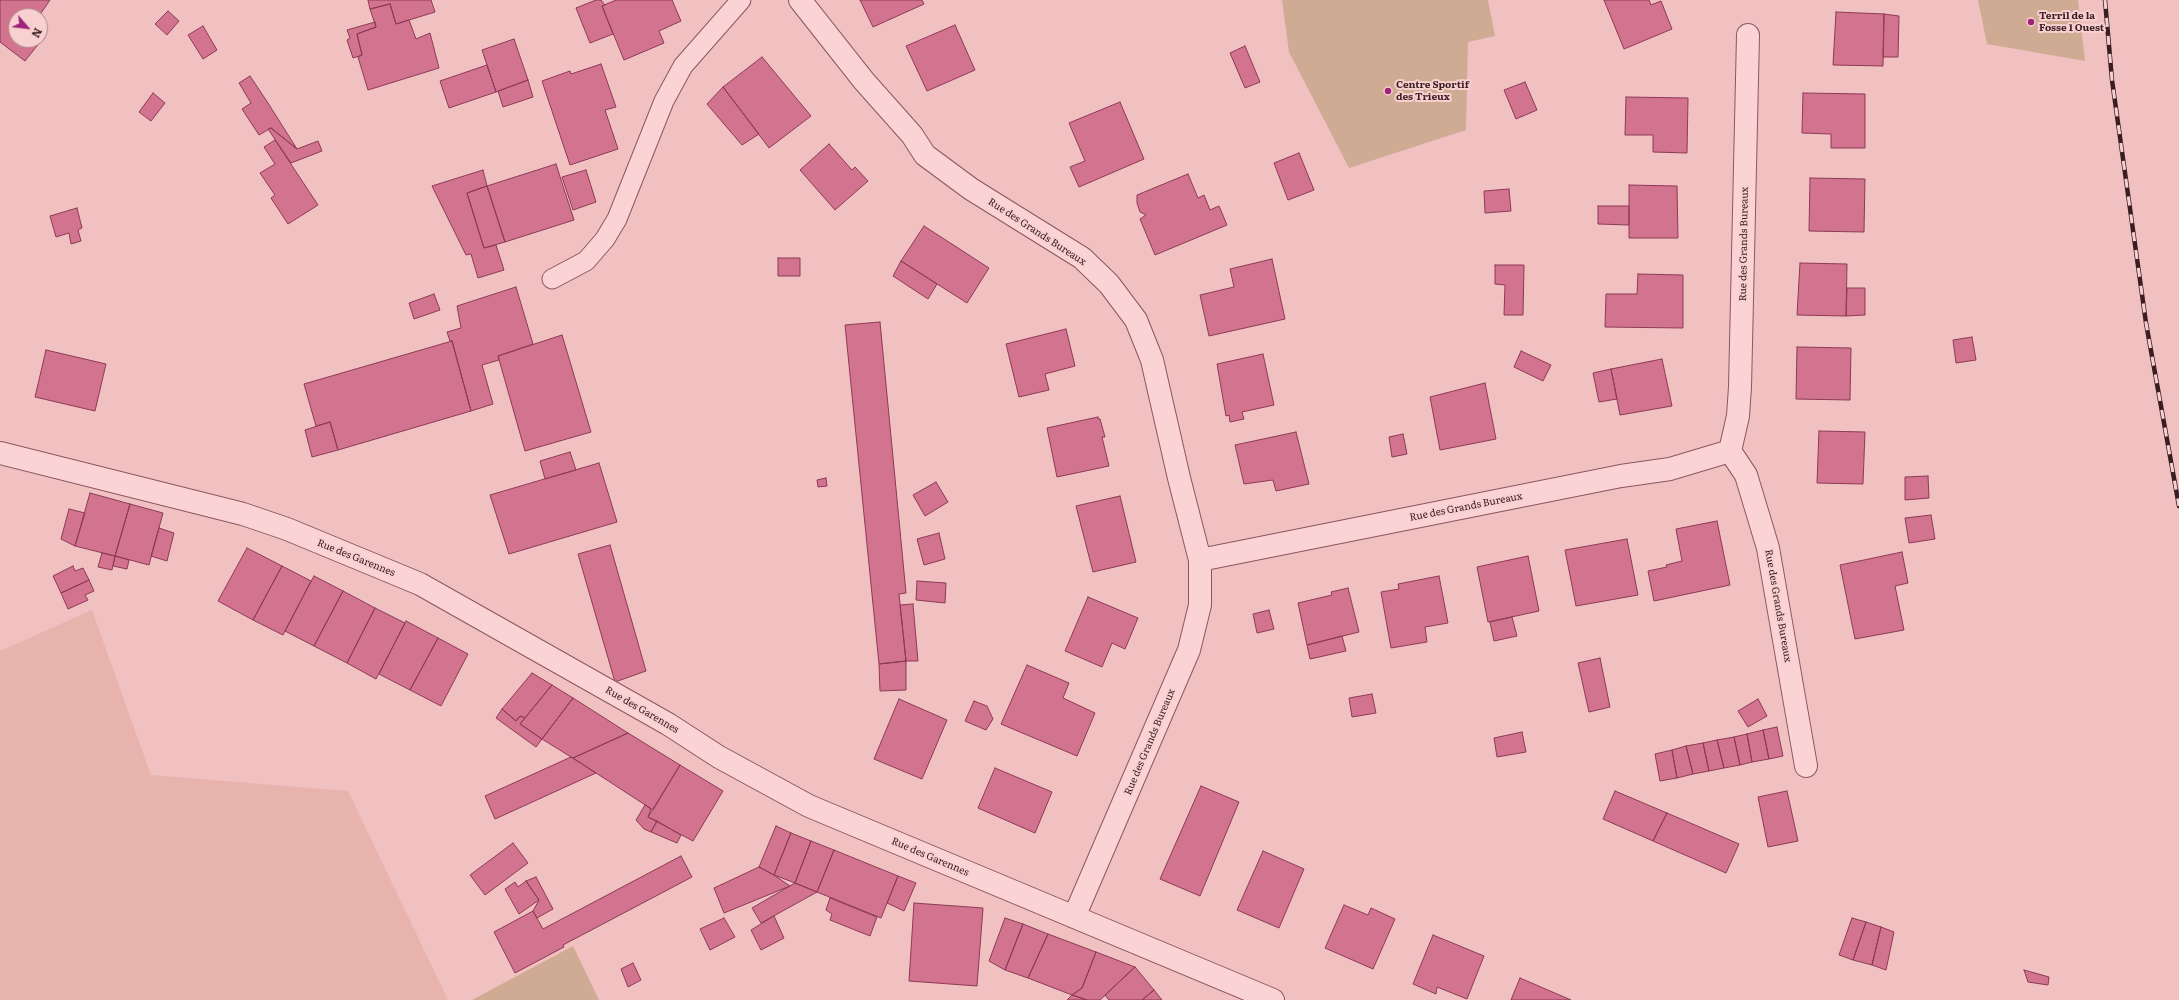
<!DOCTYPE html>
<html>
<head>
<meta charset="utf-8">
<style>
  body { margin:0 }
  #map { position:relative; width:2179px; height:1000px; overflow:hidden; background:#f1c0c1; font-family:Literata,serif }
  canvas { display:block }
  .north { position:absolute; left:8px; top:8px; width:40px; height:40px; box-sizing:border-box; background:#f8d0d0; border:1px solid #ac888b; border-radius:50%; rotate:118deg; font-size:11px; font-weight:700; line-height:16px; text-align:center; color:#3a1c23 }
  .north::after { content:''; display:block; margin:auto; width:14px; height:18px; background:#9f227d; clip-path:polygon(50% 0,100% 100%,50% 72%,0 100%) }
</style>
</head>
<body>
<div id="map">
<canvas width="2179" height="1000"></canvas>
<div class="north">N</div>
</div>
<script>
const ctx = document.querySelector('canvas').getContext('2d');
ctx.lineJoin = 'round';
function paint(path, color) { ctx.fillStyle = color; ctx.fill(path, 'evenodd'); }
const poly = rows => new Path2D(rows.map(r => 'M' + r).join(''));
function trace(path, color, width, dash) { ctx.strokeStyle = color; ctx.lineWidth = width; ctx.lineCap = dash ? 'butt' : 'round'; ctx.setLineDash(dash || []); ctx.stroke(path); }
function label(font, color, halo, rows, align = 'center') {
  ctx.font = font + ' Literata,serif'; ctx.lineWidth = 4; ctx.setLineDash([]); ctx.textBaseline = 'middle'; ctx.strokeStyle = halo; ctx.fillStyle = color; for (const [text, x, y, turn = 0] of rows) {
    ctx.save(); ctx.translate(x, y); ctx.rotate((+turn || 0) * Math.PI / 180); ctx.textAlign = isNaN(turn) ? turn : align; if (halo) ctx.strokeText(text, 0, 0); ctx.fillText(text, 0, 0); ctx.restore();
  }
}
paint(poly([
  [92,610,151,775,348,791,448,1000,0,1000,0,651]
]), '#e7b3ac');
paint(poly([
  [1282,0,1488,0,1495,36,1468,42,1466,130,1349,168,1289,52],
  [1978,0,2078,0,2085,61,1987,44],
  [573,946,599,1000,472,1000]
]), '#d0ab93');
const building = poly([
  [0,0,50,0,39,16,16,16,16,40,40,40,40,34,44,37,25,61,0,42,0,0],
  [368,0,431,0,435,12,396,24,390,4,370,9,368,0],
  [596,0,601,0,605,5,602,6,613,34,590,43,576,8,596,0],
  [616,0,672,0,681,21,659,31,664,43,624,60,602,6,616,0],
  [860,0,922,0,924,4,873,27,860,0],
  [1604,0,1649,0,1651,5,1661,1,1672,29,1624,49,1604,0],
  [390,4,396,24,409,20,416,39,430,33,439,68,368,90,358,57,362,55,357,34,376,27,370,9,390,4],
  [168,11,179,21,167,35,155,24,168,11],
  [1836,12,1884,14,1883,66,1833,65,1836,12],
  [1884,14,1899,16,1898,57,1883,57,1884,14],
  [375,22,376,27,357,34,362,55,353,58,347,40,350,38,347,30,375,22],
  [955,25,975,70,927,91,906,46,955,25],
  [203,26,217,50,203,59,188,35,203,26],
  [514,39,528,80,496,92,482,50,514,39],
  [1245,46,1260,82,1245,88,1230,53,1245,46],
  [762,57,811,116,769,148,723,87,762,57],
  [601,64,616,107,605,110,618,149,570,165,542,81,570,71,571,74,601,64],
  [487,65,496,92,449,108,440,81,487,65],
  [250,76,268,103,297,149,271,128,259,135,242,109,251,103,239,83,250,76],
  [528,80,533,97,503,107,498,91,528,80],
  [1525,82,1537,110,1516,119,1504,90,1525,82],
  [723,87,759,134,742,145,707,104,723,87],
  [153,93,165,103,151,121,139,112,153,93],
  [1803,93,1865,94,1865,148,1831,148,1831,134,1802,133,1803,93],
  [1626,97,1688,98,1687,153,1653,152,1653,135,1625,135,1626,97],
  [1120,102,1144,159,1079,187,1070,167,1085,161,1069,123,1120,102],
  [271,128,297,149,318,141,322,151,291,163,268,129,271,128],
  [275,140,318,205,288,224,271,198,275,195,260,173,275,164,264,147,275,140],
  [829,144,852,170,855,167,868,181,835,210,800,170,829,144],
  [1299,153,1314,190,1288,200,1274,163,1299,153],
  [556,164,574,220,505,242,487,186,556,164],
  [483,170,487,186,467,193,484,248,496,245,504,270,478,278,471,254,466,255,432,186,483,170],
  [586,170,596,202,573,210,562,177,586,170],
  [1188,174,1198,198,1204,195,1210,210,1219,206,1227,225,1155,255,1140,219,1146,215,1140,212,1137,203,1137,195,1188,174],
  [1810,178,1865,179,1864,232,1809,231,1810,178],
  [1629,185,1677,186,1678,238,1629,238,1629,185],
  [487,186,505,242,484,248,467,193,487,186],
  [1509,189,1511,211,1485,213,1484,191,1509,189],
  [1598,206,1629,206,1629,225,1598,224,1598,206],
  [77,208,82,228,78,230,81,241,71,244,69,233,56,237,50,216,77,208],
  [924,226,989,268,967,303,901,261,924,226],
  [778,258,800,258,800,276,778,276,778,258],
  [1272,259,1285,319,1209,336,1200,295,1234,287,1230,269,1272,259],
  [901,261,937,284,928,299,893,276,901,261],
  [1800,263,1847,264,1846,316,1797,315,1800,263],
  [1495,265,1524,265,1523,315,1504,315,1505,285,1495,284,1495,265],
  [1638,274,1683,275,1683,328,1605,327,1606,294,1637,294,1638,274],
  [516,287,533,344,498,356,499,360,482,365,493,404,471,411,452,341,450,341,447,332,461,328,457,306,516,287],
  [1847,288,1865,288,1865,315,1846,316,1847,288],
  [434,294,440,310,414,319,409,303,434,294],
  [880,322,906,593,899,594,906,661,879,664,845,325,880,322],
  [1066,329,1075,366,1045,374,1049,390,1019,397,1006,344,1066,329],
  [562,335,591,432,525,451,498,356,562,335],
  [1972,337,1976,360,1956,363,1953,340,1972,337],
  [452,341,471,411,338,450,330,422,316,426,304,384,452,341],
  [1797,347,1851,348,1850,400,1796,399,1797,347],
  [46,350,106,364,95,411,35,397,46,350],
  [1521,351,1551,365,1543,381,1514,367,1521,351],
  [1263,354,1274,405,1242,412,1244,419,1230,422,1229,415,1226,416,1217,364,1263,354],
  [1662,359,1672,406,1620,415,1611,369,1662,359],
  [1611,369,1617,399,1599,402,1593,373,1611,369],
  [1485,383,1496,439,1440,450,1430,397,1485,383],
  [1098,417,1098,419,1100,419,1105,437,1102,437,1109,466,1057,477,1047,428,1098,417],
  [330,422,338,450,312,457,305,430,330,422],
  [1819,431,1865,432,1863,484,1817,483,1819,431],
  [1296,432,1309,484,1276,491,1273,480,1244,484,1235,445,1296,432],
  [1403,434,1407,454,1392,457,1389,437,1403,434],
  [570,452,576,470,545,479,540,461,570,452],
  [599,463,617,522,509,554,490,495,599,463],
  [1928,476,1929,498,1905,500,1905,477,1928,476],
  [826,478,827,486,818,487,817,480,826,478],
  [936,482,948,502,925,516,913,495,936,482],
  [90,493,130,504,115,556,75,546,90,493],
  [1120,496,1136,562,1093,572,1076,506,1120,496],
  [130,504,163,513,149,565,115,556,130,504],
  [69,509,85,513,75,546,61,539,69,509],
  [1931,515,1935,539,1909,543,1905,518,1931,515],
  [1717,521,1730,585,1654,601,1648,571,1667,567,1666,565,1682,561,1676,529,1717,521],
  [159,528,174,533,167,561,151,556,159,528],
  [939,533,945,559,924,565,917,539,939,533],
  [1627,539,1638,595,1576,606,1565,550,1627,539],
  [610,545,646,671,615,682,578,554,610,545],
  [247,548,282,566,253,620,218,601,247,548],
  [1902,552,1908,583,1895,586,1904,630,1855,639,1840,565,1902,552],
  [102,553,115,556,112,570,98,567,102,553],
  [115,556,129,560,127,569,113,566,115,556],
  [1528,556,1539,611,1488,622,1477,567,1528,556],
  [73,566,75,571,83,568,89,580,61,593,53,576,73,566],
  [282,566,311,581,283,635,253,620,282,566],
  [314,576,343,591,314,646,285,631,314,576],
  [1439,576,1448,623,1425,627,1427,642,1391,648,1381,592,1399,589,1398,584,1439,576],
  [89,580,94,591,85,595,88,600,68,609,61,593,89,580],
  [917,581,946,583,945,603,916,600,917,581],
  [1348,588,1359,632,1307,645,1298,603,1332,595,1331,592,1348,588],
  [343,591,375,608,347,663,314,646,343,591],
  [1088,597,1138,618,1125,649,1112,643,1102,667,1065,651,1088,597],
  [913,604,918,661,906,661,900,605,913,604],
  [375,608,405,623,376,679,347,663,375,608],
  [1269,610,1274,629,1257,633,1253,614,1269,610],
  [1512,617,1517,636,1494,641,1490,622,1512,617],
  [406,621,438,638,410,690,379,674,406,621],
  [1342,636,1346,651,1310,659,1307,645,1342,636],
  [438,638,468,654,441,706,410,690,438,638],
  [1600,658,1610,707,1589,712,1578,663,1600,658],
  [906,661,906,690,880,691,879,664,906,661],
  [1027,665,1069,683,1063,698,1095,713,1077,756,1001,724,1027,665],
  [532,673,552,685,525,718,520,716,516,721,502,709,532,673],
  [552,685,573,698,542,739,520,724,552,685],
  [1372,694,1376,713,1352,717,1349,698,1372,694],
  [573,698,628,733,573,758,571,757,542,739,573,698],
  [899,699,947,720,922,779,874,759,899,699],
  [1758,699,1767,716,1748,727,1738,711,1758,699],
  [974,701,987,706,993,719,986,730,965,721,974,701],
  [502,709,516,721,520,716,525,718,520,724,542,739,536,747,496,718,502,709],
  [1777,727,1783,756,1769,759,1763,730,1777,727],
  [1763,730,1769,759,1752,762,1747,734,1763,730],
  [1522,732,1526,752,1497,757,1494,738,1522,732],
  [628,733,680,765,653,810,573,758,628,733],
  [1747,734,1752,762,1740,765,1734,737,1747,734],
  [1734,737,1740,765,1724,768,1717,740,1734,737],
  [1717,740,1724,768,1709,771,1703,743,1717,740],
  [1703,743,1709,771,1693,774,1686,746,1703,743],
  [1686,746,1693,774,1677,778,1672,750,1686,746],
  [1672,750,1677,778,1660,781,1655,754,1672,750],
  [571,757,596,773,495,819,485,796,571,757],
  [680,765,723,791,693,841,648,817,680,765],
  [995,768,1052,792,1035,833,978,808,995,768],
  [1201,786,1239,802,1200,896,1160,879,1201,786],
  [1615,791,1667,813,1653,841,1603,819,1615,791],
  [1787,791,1798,841,1768,847,1758,797,1787,791],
  [645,805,651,809,648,817,657,821,651,832,644,829,636,820,645,805],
  [1667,813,1739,844,1726,873,1653,841,1667,813],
  [657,821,681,835,677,843,651,832,657,821],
  [776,826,791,833,774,875,759,867,776,826],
  [791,833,811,841,795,883,774,875,791,833],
  [811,841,834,850,817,892,795,883,811,841],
  [513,843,528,863,485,895,470,875,513,843],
  [834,850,898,876,881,918,817,892,834,850],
  [1263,851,1304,869,1279,928,1237,910,1263,851],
  [681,856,692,877,563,945,564,947,515,973,494,932,533,911,543,929,681,856],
  [759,867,774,875,790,886,724,913,714,888,759,867],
  [898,876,916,883,904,911,887,903,898,876],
  [536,877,553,909,537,918,533,911,539,900,526,881,536,877],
  [526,881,539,900,519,914,505,889,515,882,518,887,526,881],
  [795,883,817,892,761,923,752,908,795,883],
  [830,898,877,917,870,936,830,920,832,914,826,910,830,898],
  [914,903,983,908,977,986,909,981,914,903],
  [1344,905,1368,915,1371,908,1395,919,1373,969,1325,948,1344,905],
  [774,916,784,938,761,950,751,930,774,916],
  [724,918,735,937,710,950,700,929,724,918],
  [1005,918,1023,924,1005,970,989,961,1005,918],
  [1852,918,1866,922,1853,960,1839,955,1852,918],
  [1866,922,1881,927,1872,965,1853,960,1866,922],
  [1023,924,1048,934,1028,978,1005,970,1023,924],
  [1881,927,1894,932,1886,970,1872,965,1881,927],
  [1048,934,1096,952,1082,988,1072,995,1028,978,1048,934],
  [1433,935,1484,956,1467,999,1437,987,1436,994,1413,984,1433,935],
  [1096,952,1135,967,1100,1000,1087,1000,1072,995,1082,988,1096,952],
  [633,963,641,980,628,987,621,969,633,963],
  [1135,967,1154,990,1142,1000,1109,1000,1105,995,1135,967],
  [2024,970,2049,977,2048,985,2028,982,2024,970],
  [1520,978,1571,1000,1511,1000,1520,978],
  [1154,990,1162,1000,1142,1000,1154,990],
  [1072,995,1087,1000,1067,1000,1072,995]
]);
paint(building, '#d27390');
trace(building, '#8c3a55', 1);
const service = poly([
  [552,279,586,261,605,239,617,219,664,101,683,66,741,0]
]);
const minor = poly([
  [800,0,864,81,912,135,925,155,971,189,1082,258,1109,284,1136,320,1152,360,1179,478,1200,560,1200,605,1189,650,1074,917],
  [1730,451,1746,475,1768,548,1806,766],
  [0,453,243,514,287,529,420,584,668,724,719,757,809,806,1273,1000],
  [1200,560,1621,476,1670,469,1730,451,1738,416,1740,387,1748,35]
]);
trace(service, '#8b5661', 21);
trace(minor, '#8b5661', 24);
trace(service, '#fbd3d4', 19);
trace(minor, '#fbd3d4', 22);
const rail = poly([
  [2105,0,2112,80,2146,323,2179,506]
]);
trace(rail, '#3a1c23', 4.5);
trace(rail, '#f8d0d0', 3, [9]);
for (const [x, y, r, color] of [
  [2031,22,4,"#9f227d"],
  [1388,91,4,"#9f227d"]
]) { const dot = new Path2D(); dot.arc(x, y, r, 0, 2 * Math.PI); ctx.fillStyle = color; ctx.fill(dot); trace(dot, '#f8d0d0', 1.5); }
label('bold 10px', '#3a1c23', '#f8d0d0', [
  ["Terril de la",2039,16],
  ["Fosse 1 Ouest",2039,28],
  ["Centre Sportif",1396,85],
  ["des Trieux",1396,97]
], 'left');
label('10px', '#3a1c23', '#f8d0d0', [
  ["Rue des Grands Bureaux",1037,232,33],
  ["Rue des Grands Bureaux",1744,244,-89],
  ["Rue des Grands Bureaux",1466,507,-11],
  ["Rue des Garennes",356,558,22],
  ["Rue des Grands Bureaux",1778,606,80],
  ["Rue des Garennes",642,710,30],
  ["Rue des Grands Bureaux",1150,742,-67],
  ["Rue des Garennes",930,857,23]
]);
</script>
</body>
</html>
